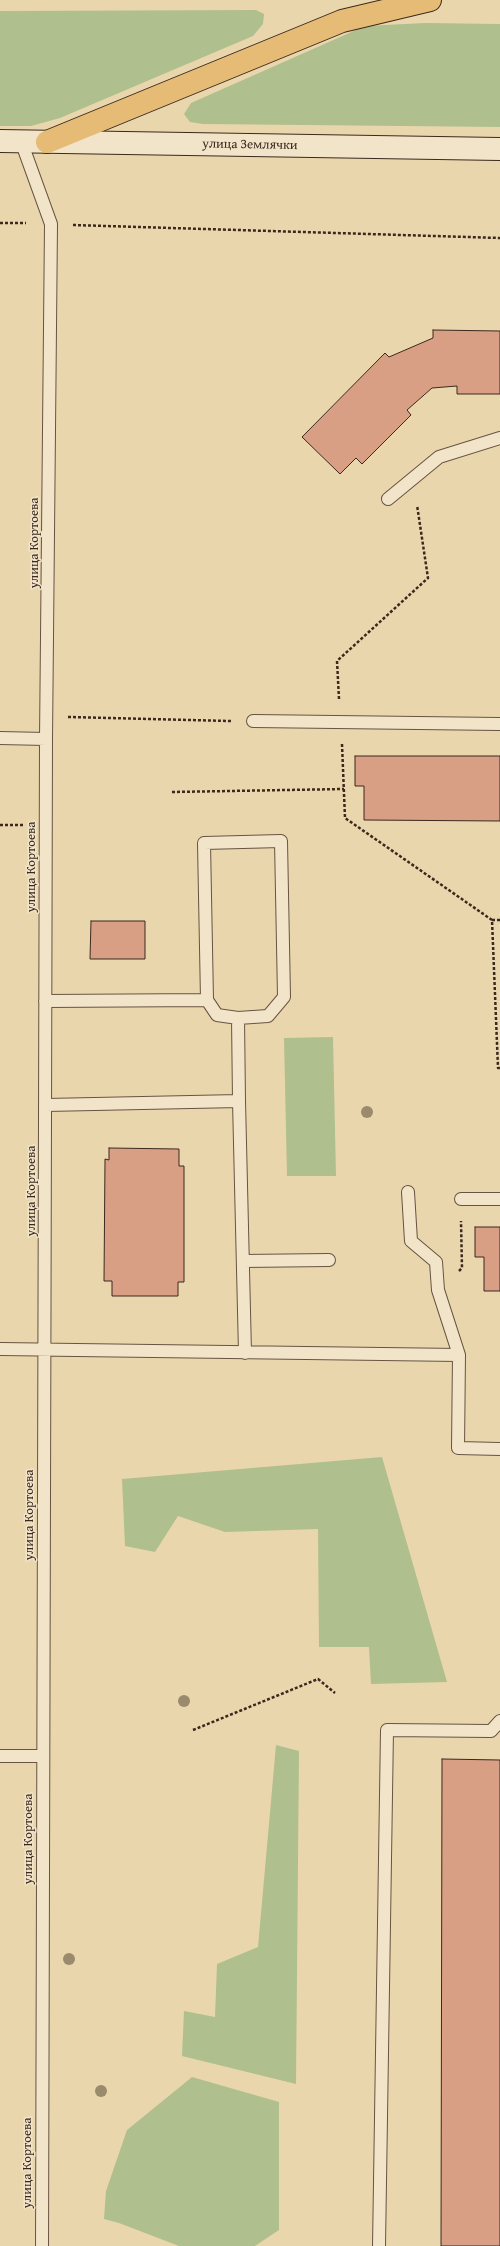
<!DOCTYPE html>
<html>
<head>
<meta charset="utf-8">
<style>
  body { margin:0 }
  canvas { display:block; background:#ead6ac }
</style>
</head>
<body>
<canvas width="500" height="2246"></canvas>
<script>
const ctx = document.querySelector('canvas').getContext('2d');
ctx.lineJoin = 'round';
function paint(path, color) { ctx.fillStyle = color; ctx.fill(path, 'evenodd'); }
const poly = rows => new Path2D(rows.map(r => 'M' + r).join(''));
function trace(path, color, width, dash) { ctx.strokeStyle = color; ctx.lineWidth = width; ctx.lineCap = dash ? 'butt' : 'round'; ctx.setLineDash(dash || []); ctx.stroke(path); }
function label(font, color, halo, rows, align = 'center') {
  ctx.font = font + ' "Gentium Book Plus",serif'; ctx.lineWidth = 3; ctx.setLineDash([]); ctx.textBaseline = 'middle'; ctx.strokeStyle = halo; ctx.fillStyle = color; for (const [text, x, y, turn = 0] of rows) {
    ctx.save(); ctx.translate(x, y); ctx.rotate((+turn || 0) * Math.PI / 180); ctx.textAlign = isNaN(turn) ? turn : align; if (halo) ctx.strokeText(text, 0, 0); ctx.fillText(text, 0, 0); ctx.restore();
  }
}
paint(poly([
  [256,10,264,14,263,24,253,36,60,118,31,126,0,126,0,11],
  [425,23,500,24,500,127,203,124,190,122,184,114,191,103,365,26],
  [333,1037,336,1176,287,1176,284,1038],
  [382,1457,447,1682,371,1684,369,1647,319,1647,318,1529,225,1532,178,1516,155,1552,125,1546,122,1479],
  [276,1745,299,1751,296,2084,182,2056,184,2011,215,2017,217,1964,258,1947],
  [192,2077,279,2102,279,2230,255,2246,179,2246,119,2223,104,2219,106,2191,127,2130]
]), '#b0bf8e');
const building = poly([
  [433,330,500,331,500,394,457,394,457,386,432,388,407,410,411,415,362,464,356,458,340,474,302,437,385,353,389,357,433,338,433,330],
  [355,756,500,756,500,821,364,820,364,786,355,786,355,756],
  [91,921,145,921,145,959,90,959,91,921],
  [109,1148,179,1149,179,1166,184,1166,184,1282,178,1282,178,1296,112,1296,112,1281,104,1281,105,1159,109,1160,109,1148],
  [475,1227,500,1227,500,1291,484,1291,484,1257,475,1257,475,1227],
  [442,1759,500,1760,500,2246,441,2246,442,1759]
]);
paint(building, '#d89f85');
trace(building, '#3b291e', 1);
const service = poly([
  [21,141,51,224,46,739,42,2246],
  [388,499,439,457,500,438],
  [253,721,500,724],
  [0,738,46,739],
  [281,841,284,997,268,1016,238,1018,217,1015,207,1000,204,843,281,841],
  [45,1001,207,1000],
  [238,1018,239,1101],
  [46,1105,239,1101,245,1353],
  [408,1192,411,1241,436,1262,438,1290,459,1355],
  [461,1199,500,1199],
  [243,1261,329,1260],
  [0,1349,459,1355,458,1448,500,1449],
  [0,1756,43,1756],
  [379,2246,387,1730,491,1731,500,1721]
]);
const secondary = poly([
  [0,141,500,149]
]);
const trunk = poly([
  [47,142,342,21,430,0]
]);
trace(service, '#675442', 14);
trace(secondary, '#3b291e', 24);
trace(trunk, '#3b291e', 24);
trace(poly([
  [0,223,26,223],
  [73,225,500,238],
  [339,699,337,661,428,578,417,505],
  [68,717,231,721],
  [342,744,345,818,492,920,498,1068,500,1068],
  [172,792,344,789],
  [0,825,23,825],
  [492,920,500,920],
  [459,1271,462,1268,461,1221],
  [193,1730,318,1679,335,1693]
]), '#3b291e', 2.5, [3, 2]);
trace(service, '#f1e4c9', 12);
trace(secondary, '#f1e4c9', 22);
trace(trunk, '#e5bb76', 22);
ctx.fillStyle = '#9a8b6d';
for (const [x, y] of [
  [367,1112],
  [184,1701],
  [69,1959],
  [101,2091]
]) { ctx.beginPath(); ctx.arc(x, y, 6, 0, 2 * Math.PI); ctx.fill(); }
label('13px', '#3b291e', '#f1e4c9', [
  ["улица Землячки",250,145,1],
  ["улица Кортоева",35,543,-90],
  ["улица Кортоева",32,867,-90],
  ["улица Кортоева",32,1191,-90],
  ["улица Кортоева",30,1515,-90],
  ["улица Кортоева",29,1839,-90],
  ["улица Кортоева",28,2163,-90]
]);
</script>
</body>
</html>
